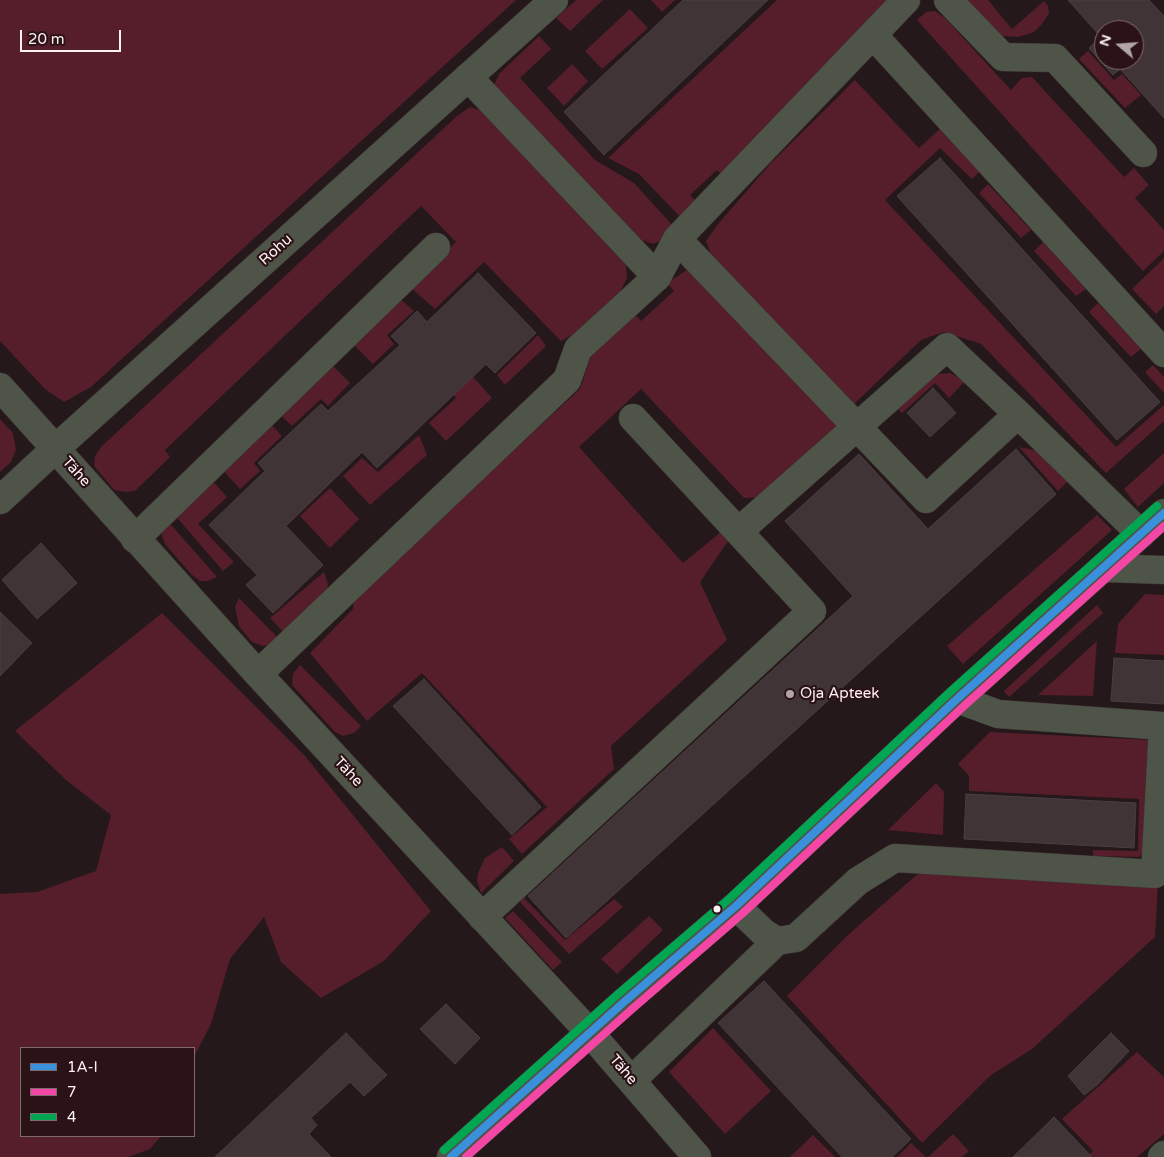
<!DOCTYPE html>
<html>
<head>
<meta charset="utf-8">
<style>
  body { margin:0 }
  #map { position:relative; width:1164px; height:1157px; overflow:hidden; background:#24181a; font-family:"Varela Round",sans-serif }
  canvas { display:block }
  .legend { position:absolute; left:20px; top:1047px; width:175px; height:90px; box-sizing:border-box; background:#2a1216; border:1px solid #7e6b6e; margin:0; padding:6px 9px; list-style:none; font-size:15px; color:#fdf1f3 }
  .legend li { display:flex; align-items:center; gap:10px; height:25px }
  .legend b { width:25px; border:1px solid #7e6b6e }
  .north { position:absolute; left:1094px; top:20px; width:50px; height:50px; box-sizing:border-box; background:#2a1216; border:1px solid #7e6b6e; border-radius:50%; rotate:288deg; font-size:14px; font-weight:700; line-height:20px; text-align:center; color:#fdf1f3 }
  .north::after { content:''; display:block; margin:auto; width:18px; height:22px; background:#b1a5a7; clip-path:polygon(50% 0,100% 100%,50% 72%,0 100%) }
  .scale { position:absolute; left:20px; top:30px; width:101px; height:22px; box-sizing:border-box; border:2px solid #fdf1f3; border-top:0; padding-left:6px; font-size:15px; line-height:18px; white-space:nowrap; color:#fdf1f3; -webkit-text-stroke:4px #2a1216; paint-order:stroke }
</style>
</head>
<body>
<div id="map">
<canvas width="1164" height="1157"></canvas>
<ul class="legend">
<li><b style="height:6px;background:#3a90db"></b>1A-I</li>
<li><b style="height:6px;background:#f346a5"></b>7</li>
<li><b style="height:6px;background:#00a651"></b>4</li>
</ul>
<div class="north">N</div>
<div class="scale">20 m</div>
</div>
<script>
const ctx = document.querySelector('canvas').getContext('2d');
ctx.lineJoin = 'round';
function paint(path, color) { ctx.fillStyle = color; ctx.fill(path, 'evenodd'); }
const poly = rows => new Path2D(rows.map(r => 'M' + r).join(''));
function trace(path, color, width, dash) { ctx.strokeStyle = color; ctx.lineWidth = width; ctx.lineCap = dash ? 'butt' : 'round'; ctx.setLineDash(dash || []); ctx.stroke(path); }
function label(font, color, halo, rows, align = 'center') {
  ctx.font = font + ' "Varela Round",sans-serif'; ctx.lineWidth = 4.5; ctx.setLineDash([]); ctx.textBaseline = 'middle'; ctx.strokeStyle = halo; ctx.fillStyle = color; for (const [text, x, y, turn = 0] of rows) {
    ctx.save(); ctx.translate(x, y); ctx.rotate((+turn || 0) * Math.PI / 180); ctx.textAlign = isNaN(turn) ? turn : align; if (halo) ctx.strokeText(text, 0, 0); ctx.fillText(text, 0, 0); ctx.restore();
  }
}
paint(poly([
  [0,0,516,0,91,387,64,402,45,389,0,341],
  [576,0,603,0,570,31,556,18],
  [651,0,675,0,662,12],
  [777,0,890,0,723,176,717,170,690,195,698,203,684,221,639,174,608,158],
  [967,0,988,0,1012,29,1044,1,1048,6,1049,13,1042,24,1034,32,1018,37,1002,36,992,28],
  [630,9,648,28,602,69,585,51],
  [935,11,945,18,1011,90,1022,78,1032,77,1124,177,1134,168,1149,185,1135,198,1164,230,1164,251,1143,271,917,20,926,12],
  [539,36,551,49,520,78,595,160,634,183,675,228,663,240,653,244,642,240,499,97,494,85,499,74],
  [1088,51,1114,80,1122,74,1141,95,1125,108,1079,59],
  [572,64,588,81,564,106,547,88],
  [855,80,919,148,940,129,980,171,972,179,940,148,885,200,1116,447,1164,405,1164,421,1106,473,981,344,944,332,921,340,853,405,714,263,706,241,719,223,770,164],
  [470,107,485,112,625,256,627,278,620,292,580,331,561,341,484,262,435,309,409,286,456,242,421,206,165,450,170,457,135,491,126,492,114,490,94,466,95,456,101,447,457,116],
  [988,184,1031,230,1021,238,979,193],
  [1043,242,1086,289,1076,296,1034,251],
  [1164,258,1164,306,1156,314,1132,289],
  [687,270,706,281,787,374,838,420,836,429,763,497,744,498,641,389,579,447,683,563,727,527,733,534,700,582,727,640,611,746,614,769,522,854,509,839,547,807,422,673,367,721,310,653,353,609,354,598,580,389,592,353,634,313,641,321,674,291,667,283],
  [397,296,414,311,387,335,394,344,373,364,350,341],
  [1098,303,1141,349,1131,357,1089,312],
  [538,335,546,346,505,385,497,375],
  [330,363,350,383,328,406,321,399,292,426,277,412],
  [1153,365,1164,377,1164,393,1145,372],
  [465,368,492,398,446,441,429,423,456,398,447,386],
  [950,373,965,381,949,398,935,383,902,413,895,406,927,378,939,374],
  [0,419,13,433,16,450,11,462,0,472],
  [267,420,282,436,254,463,260,471,240,489,219,466],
  [419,435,427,455,370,505,343,476,362,458,378,472],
  [1019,447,1038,451,1069,480,1058,491],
  [1164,453,1164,483,1138,507,1124,489],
  [208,476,227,497,198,524,234,562,223,571,173,513],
  [330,488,359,519,330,548,300,516],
  [1097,515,1112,530,963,664,947,646],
  [166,519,217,577,207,581,200,581,191,574,165,544,162,536,163,527],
  [324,572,328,584,326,595,283,632,270,618],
  [1145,594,1164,595,1164,655,1115,653,1118,624],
  [239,598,279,639,272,645,263,646,252,642,239,626,235,607],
  [1097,605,1103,613,1009,697,1004,691],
  [162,613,305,756,431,911,384,961,321,998,281,962,264,917,230,959,211,1024,194,1057,194,1048,21,1048,21,1136,161,1136,150,1149,128,1157,0,1157,0,894,37,892,96,871,111,815,66,780,15,731],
  [1097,641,1093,696,1038,695],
  [300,665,361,726,354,733,343,736,335,732,292,685,293,674],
  [990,732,1151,740,1149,848,1139,857,1093,856,1093,850,1138,851,1139,799,969,791,969,776,958,764],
  [936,783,944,792,943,835,888,830],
  [502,847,514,861,481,893,477,881,478,873,485,858],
  [925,869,1158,884,1155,937,1032,1049,991,1075,922,1143,787,996,848,935,913,878],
  [524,898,565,940,614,899,623,907,569,954,520,902],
  [513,911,562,962,553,970,505,918],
  [649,916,663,930,617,974,601,959],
  [713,1028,771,1091,725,1134,669,1072],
  [1137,1052,1164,1077,1164,1134,1137,1157,1087,1157,1093,1151,1062,1119],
  [953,1134,969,1151,962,1157,928,1157],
  [813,1135,835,1157,790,1157],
  [911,1143,926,1157,897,1157]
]), '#551e2a');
const building = poly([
  [683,0,768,0,604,155,564,112,683,0],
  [1068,0,1149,0,1164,16,1164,118,1120,69,1113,75,1089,48,1101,37,1068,0],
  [1104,30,1134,30,1134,60,1104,60,1104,30],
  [940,158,1160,402,1117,440,897,196,940,158],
  [478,273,536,333,495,373,486,364,377,468,362,452,286,526,323,565,273,613,246,585,257,575,209,525,265,471,258,463,321,404,328,411,400,345,391,336,417,311,427,322,478,273],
  [933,388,956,413,930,437,907,413,933,388],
  [1016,449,1056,494,566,938,528,896,853,596,785,521,859,454,928,529,1016,449],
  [41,543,77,583,37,619,2,580,41,543],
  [0,612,32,643,0,676,0,612],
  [1114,658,1164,661,1164,704,1111,701,1114,658],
  [424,679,541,807,512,835,393,706,424,679],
  [966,794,1136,803,1134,848,964,839,966,794],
  [764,981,911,1139,892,1157,842,1157,718,1023,764,981],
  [446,1004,480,1038,455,1064,420,1029,446,1004],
  [346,1033,387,1075,364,1096,350,1082,311,1118,317,1125,309,1134,331,1157,215,1157,346,1033],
  [1111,1033,1129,1051,1097,1085,1084,1095,1068,1076,1111,1033],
  [1054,1117,1092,1157,1013,1157,1054,1117]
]);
paint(building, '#403436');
trace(building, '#4a3f40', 1);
const minor = poly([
  [948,0,1003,57,1055,58,1143,153],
  [873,35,1164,353],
  [468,77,657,277],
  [677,239,926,499,1018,414],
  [0,387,258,674,590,1033,697,1157],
  [0,500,55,449,554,0],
  [739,531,947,347,1018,414,1141,534],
  [135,539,436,247],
  [1104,568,1164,570],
  [258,674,567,380,578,349,657,277,677,239,906,0],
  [957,699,998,714,1164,726],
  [736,906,764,933,777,941,796,938,858,881,895,858,1155,874,1163,726],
  [482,917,812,611,633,418],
  [632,1080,777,941],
  [451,1157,624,1002,736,906,957,699,1164,513],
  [1162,1157,1164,1155]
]);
trace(minor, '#3d3335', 29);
trace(minor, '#4f5448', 28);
trace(poly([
  [451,1157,624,1002,736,906,957,699,1164,513]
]), '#3a90db', 8);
trace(poly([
  [466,1157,631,1010,743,913,964,706,1164,526]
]), '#f346a5', 8);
trace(poly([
  [444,1150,617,995,729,899,950,692,1157,506]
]), '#00a651', 8);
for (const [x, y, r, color] of [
  [790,694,5,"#b1a5a7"],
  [717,909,4.5,"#fdf1f3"]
]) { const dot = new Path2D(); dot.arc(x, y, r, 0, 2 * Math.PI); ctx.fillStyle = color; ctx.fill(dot); trace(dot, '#2a1216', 2); }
label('15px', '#fdf1f3', '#2a1216', [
  ["Rohu",276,250,-42],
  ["Tähe",76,472,48],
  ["Tähe",348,772,47],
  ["Tähe",623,1070,49]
]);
label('15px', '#fdf1f3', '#2a1216', [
  ["Oja Apteek",800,694]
], 'left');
</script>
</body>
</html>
